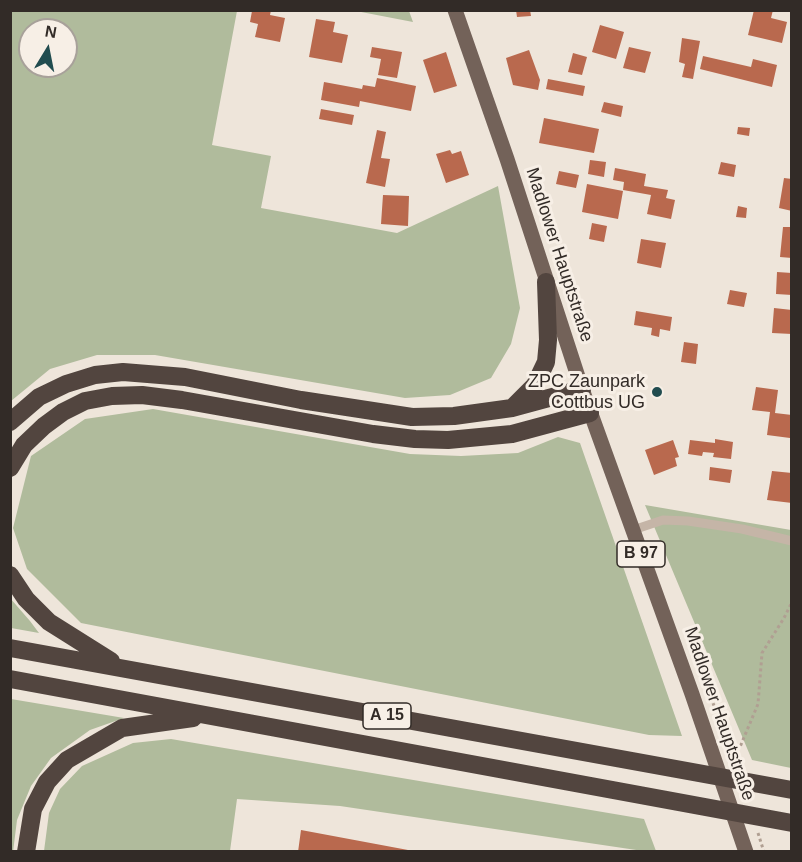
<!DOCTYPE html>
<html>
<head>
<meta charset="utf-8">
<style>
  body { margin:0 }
  #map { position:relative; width:802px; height:862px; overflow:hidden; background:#eee5da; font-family:Arial,sans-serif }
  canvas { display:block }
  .frame { position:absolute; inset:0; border:12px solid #322b27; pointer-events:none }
  .north { position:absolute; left:18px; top:18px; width:60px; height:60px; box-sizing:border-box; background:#f7efe6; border:2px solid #a8a19a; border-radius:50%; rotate:10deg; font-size:16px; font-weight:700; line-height:24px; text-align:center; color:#322b27 }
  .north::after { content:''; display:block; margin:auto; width:21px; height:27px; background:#214c4f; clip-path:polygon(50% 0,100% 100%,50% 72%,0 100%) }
</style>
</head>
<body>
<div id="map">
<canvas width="802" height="862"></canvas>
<div class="frame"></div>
<div class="north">N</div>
</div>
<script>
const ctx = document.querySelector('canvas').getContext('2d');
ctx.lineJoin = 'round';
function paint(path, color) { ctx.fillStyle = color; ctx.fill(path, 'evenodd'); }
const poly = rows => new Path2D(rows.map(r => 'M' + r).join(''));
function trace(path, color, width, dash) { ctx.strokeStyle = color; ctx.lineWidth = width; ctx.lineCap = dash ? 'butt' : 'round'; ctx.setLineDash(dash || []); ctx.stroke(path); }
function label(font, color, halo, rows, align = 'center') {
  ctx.font = font + ' Arial,sans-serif'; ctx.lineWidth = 6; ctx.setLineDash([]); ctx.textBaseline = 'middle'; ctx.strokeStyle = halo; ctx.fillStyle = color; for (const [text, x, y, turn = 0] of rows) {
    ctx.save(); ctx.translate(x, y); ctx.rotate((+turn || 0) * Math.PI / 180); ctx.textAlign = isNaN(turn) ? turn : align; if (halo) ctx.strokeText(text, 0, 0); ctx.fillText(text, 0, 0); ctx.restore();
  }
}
paint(poly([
  [11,10,237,11,212,145,271,156,261,208,397,233,498,186,520,308,511,344,491,378,450,395,405,398,155,355,97,355,50,369,11,401],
  [30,30,66,30,66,66,30,66],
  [356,11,409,11,413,22],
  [153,409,410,454,461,456,518,453,558,437,580,443,682,736,649,735,81,623,27,569,13,528,31,456,85,419],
  [645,505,791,530,791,768,752,760],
  [10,598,30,621,39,633,11,628],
  [11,699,124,718,90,730,51,758,31,786,17,820,13,852,10,851],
  [171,739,644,819,656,851,643,851,340,806,237,799,230,851,44,851,49,813,60,789,82,766,133,743]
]), '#b0bb9c');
paint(poly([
  [255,10,271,10,270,15,285,18,280,42,255,37,258,24,250,22,252,11],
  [516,10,530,10,531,16,517,17],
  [754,10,773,10,771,18,787,22,782,43,748,35],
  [316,19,335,22,333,32,348,35,342,63,309,57],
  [600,25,624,32,616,59,592,52],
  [682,38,700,41,693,79,682,77,685,64,679,62],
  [372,47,402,52,397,78,378,75,381,59,370,57],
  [629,47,651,52,645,73,623,68],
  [529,50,540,80,538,90,513,85,506,58],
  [446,52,457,86,434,93,423,60],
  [573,53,587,57,582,75,568,72],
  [703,56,751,67,753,59,777,65,772,87,700,69],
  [377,78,416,86,411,111,360,101,359,107,321,100,324,82,362,89,363,85,375,87],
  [548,79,585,86,583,96,546,89],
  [604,102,623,106,621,117,601,112],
  [321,109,354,115,352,125,319,119],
  [544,118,599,129,594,153,539,143],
  [738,127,750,128,749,136,737,134],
  [377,130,386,132,381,158,390,159,385,187,366,183],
  [450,150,452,154,461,151,469,175,446,183,436,154],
  [590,160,606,162,604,177,588,174],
  [721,162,736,165,734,177,718,174],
  [615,168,646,174,644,186,668,190,666,198,675,200,671,219,647,214,651,195,623,190,624,182,613,180],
  [559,171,579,175,576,188,556,184],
  [784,178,792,179,792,211,779,208],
  [587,184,623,191,618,219,582,212],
  [383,195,409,196,408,226,381,224],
  [738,206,747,208,746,218,736,217],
  [592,223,607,226,604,242,589,239],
  [783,227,792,227,792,258,780,257],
  [641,239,666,243,661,268,637,263],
  [777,272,792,273,792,295,776,294],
  [730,290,747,293,744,307,727,304],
  [774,308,792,310,792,334,772,333],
  [636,311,672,317,670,331,660,329,659,337,651,335,652,328,634,325],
  [684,342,698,344,696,364,681,362],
  [756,387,778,390,775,413,792,415,790,438,767,435,770,412,752,410],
  [715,439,733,442,731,459,713,457,714,453,703,452,702,456,688,454,690,440,715,443],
  [673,440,679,457,675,458,677,466,654,475,645,450],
  [710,467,732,470,730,483,709,480],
  [772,471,792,473,792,503,767,500],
  [301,830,408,850,408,852,298,852]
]), '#b9694e');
trace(poly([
  [709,692,735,764],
  [732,754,740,747,758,704,762,653,784,618,792,602],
  [758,833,764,852]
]), '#b09f92', 3, [3, 3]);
trace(poly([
  [633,530,663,520,688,521,742,529,792,541]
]), '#c5b5a7', 9);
trace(poly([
  [455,10,507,159,582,389,692,694,746,852]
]), '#736259', 15);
trace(poly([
  [514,406,535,385,546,362,548,340,546,282],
  [10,422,39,397,66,384,95,375,123,372,185,377,301,400,412,417,454,416,512,408,582,389],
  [10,468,24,445,44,426,63,412,85,401,112,396,142,395,182,400,373,434,415,439,448,440,512,434,590,413],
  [10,575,26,599,49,622,111,661],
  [10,648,792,790],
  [10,679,792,823],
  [26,852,33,809,47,782,67,760,122,728,193,718]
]), '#52453f', 18);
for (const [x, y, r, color] of [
  [657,392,6,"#214c4f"]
]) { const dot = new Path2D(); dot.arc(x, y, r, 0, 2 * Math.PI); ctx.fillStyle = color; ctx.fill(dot); trace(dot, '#f7efe6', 2); }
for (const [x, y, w] of [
  [641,554,48],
  [387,716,48]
]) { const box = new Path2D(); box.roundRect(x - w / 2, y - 13, w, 26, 4.5); ctx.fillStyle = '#f7efe6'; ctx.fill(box); trace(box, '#322b27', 1.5); }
label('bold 16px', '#322b27', null, [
  ["B 97",641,554],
  ["A 15",387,716]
]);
label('18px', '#322b27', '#f7efe6', [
  ["Madlower Hauptstraße",559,255,72],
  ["Madlower Hauptstraße",719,714,71]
]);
label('18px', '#322b27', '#f7efe6', [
  ["ZPC Zaunpark",645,382],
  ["Cottbus UG",645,403]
], 'right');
</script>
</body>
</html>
